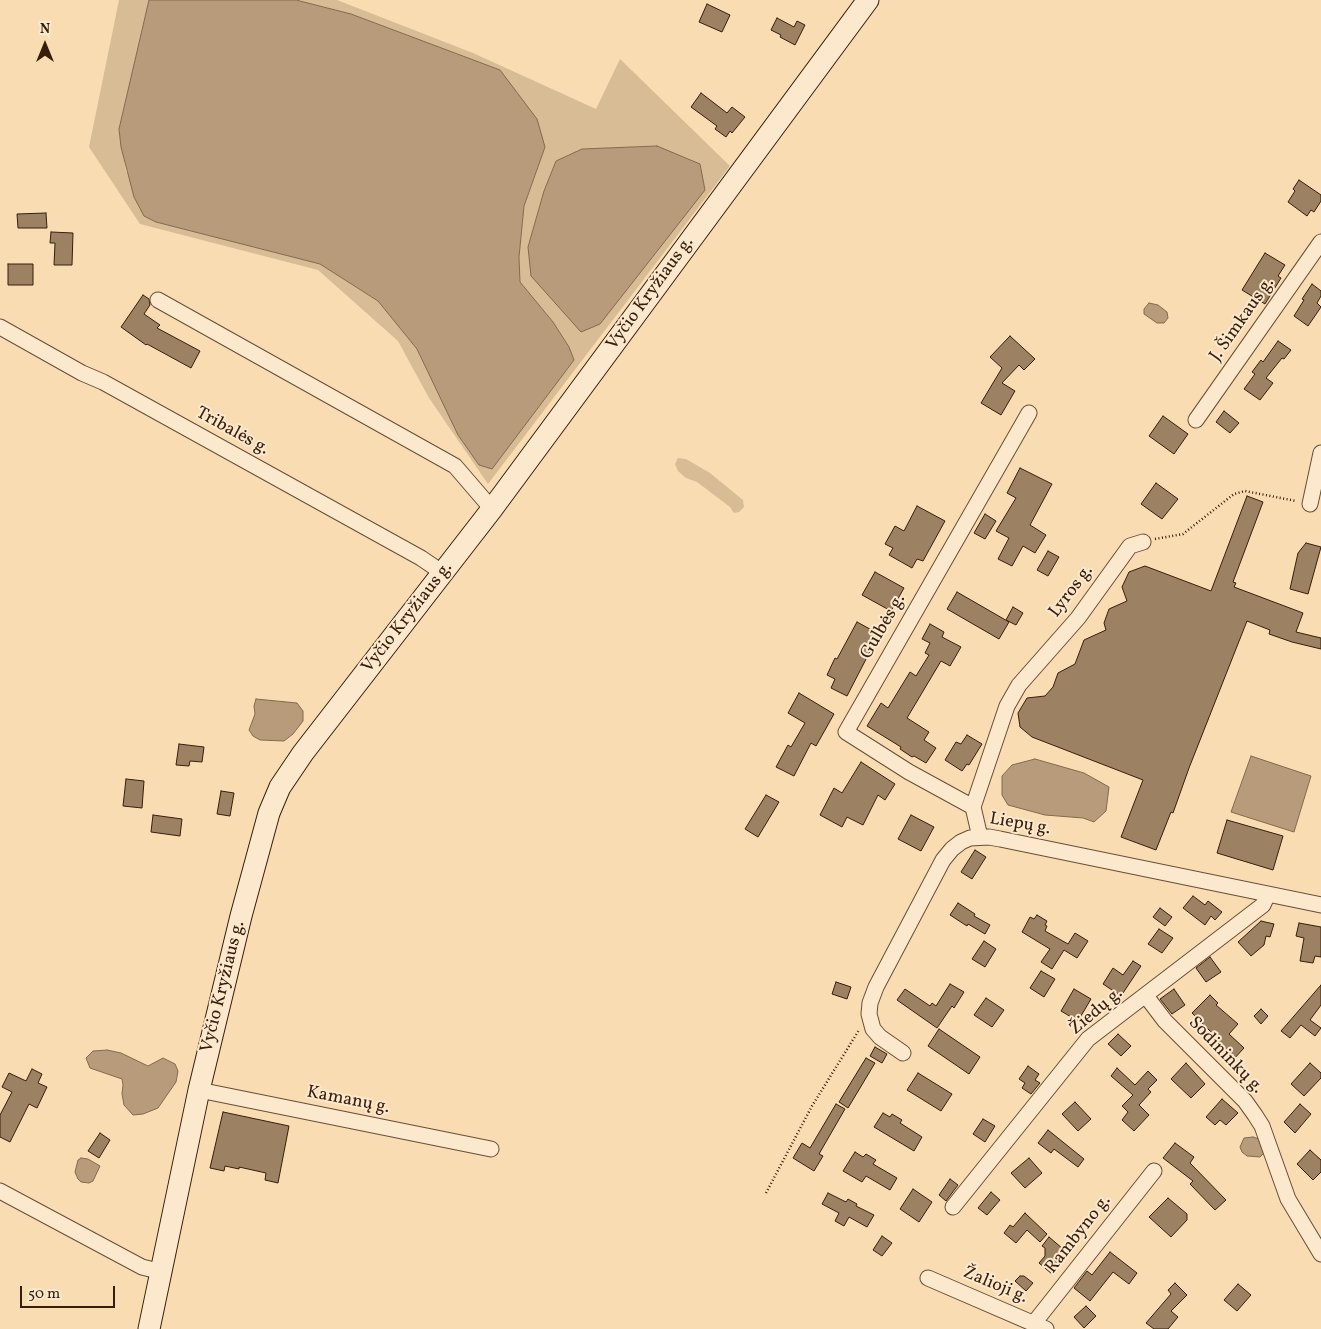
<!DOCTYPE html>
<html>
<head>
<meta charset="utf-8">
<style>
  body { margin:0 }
  #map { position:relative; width:1321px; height:1329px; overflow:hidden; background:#f9dcb2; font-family:Vollkorn,serif }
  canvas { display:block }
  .north { position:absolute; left:20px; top:20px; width:50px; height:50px; -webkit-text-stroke:4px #fbe8cd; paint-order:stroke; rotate:0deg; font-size:14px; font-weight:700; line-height:20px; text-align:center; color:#371e0c }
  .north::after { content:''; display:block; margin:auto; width:18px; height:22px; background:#371e0c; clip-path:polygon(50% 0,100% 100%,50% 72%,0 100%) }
  .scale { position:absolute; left:20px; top:1286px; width:95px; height:22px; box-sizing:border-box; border:2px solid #371e0c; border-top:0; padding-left:6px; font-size:15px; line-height:18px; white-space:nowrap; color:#371e0c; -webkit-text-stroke:4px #fbe8cd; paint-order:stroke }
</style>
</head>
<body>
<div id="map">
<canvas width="1321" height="1329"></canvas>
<div class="north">N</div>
<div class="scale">50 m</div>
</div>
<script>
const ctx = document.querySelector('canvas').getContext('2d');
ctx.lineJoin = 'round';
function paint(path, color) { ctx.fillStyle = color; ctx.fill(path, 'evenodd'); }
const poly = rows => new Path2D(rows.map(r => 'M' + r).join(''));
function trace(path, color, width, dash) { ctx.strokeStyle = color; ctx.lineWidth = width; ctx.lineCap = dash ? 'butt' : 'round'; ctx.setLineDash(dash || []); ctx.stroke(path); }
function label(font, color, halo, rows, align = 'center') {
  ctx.font = font + ' Vollkorn,serif'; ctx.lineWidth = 4; ctx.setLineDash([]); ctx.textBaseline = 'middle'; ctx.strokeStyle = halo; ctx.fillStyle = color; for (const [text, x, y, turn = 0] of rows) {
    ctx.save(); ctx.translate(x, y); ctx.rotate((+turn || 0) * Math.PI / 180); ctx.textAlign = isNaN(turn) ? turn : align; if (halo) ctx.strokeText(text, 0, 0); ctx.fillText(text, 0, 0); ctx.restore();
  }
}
paint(poly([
  [119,0,149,0,119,129,126,171,156,222,320,264,378,301,417,349,438,391,569,347,553,322,520,282,519,257,524,206,545,147,500,70,351,14,297,0,337,0,473,53,596,109,620,59,730,166,488,484,429,398,398,341,318,270,140,224,89,147],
  [657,146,528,247,544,191,556,161,582,149],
  [678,458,686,459,710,473,743,500,744,507,739,512,734,513,730,507,697,482,686,478,678,471,675,464]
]), '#d8bc96');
const water = poly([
  [149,0,296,0,351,14,500,70,537,119,545,147,524,206,519,257,520,282,553,322,569,347,574,360,492,469,479,465,458,435,417,349,378,301,320,264,156,222,144,216,134,197,121,147,119,129,149,0],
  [657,146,700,164,705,190,600,324,581,332,531,276,528,247,544,191,556,161,582,149,657,146],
  [1149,303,1158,305,1167,312,1168,318,1164,323,1157,323,1144,314,1144,309,1149,303],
  [256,699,297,703,303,711,303,721,293,734,284,741,260,740,253,736,249,730,255,714,254,706,256,699],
  [1251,756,1311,776,1294,832,1231,812,1251,756],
  [1035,759,1084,773,1109,787,1106,811,1094,822,1083,818,1045,815,1008,805,1002,795,1002,776,1012,765,1035,759],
  [107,1050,121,1053,148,1066,163,1058,175,1064,178,1071,176,1082,158,1108,143,1114,133,1115,124,1105,122,1094,123,1085,122,1079,90,1068,86,1058,93,1051,107,1050],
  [1253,1137,1262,1140,1264,1153,1260,1157,1247,1156,1242,1152,1240,1147,1244,1138,1253,1137],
  [81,1158,88,1159,100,1166,93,1181,89,1183,81,1182,78,1179,75,1172,78,1160,81,1158]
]);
paint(water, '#b79b7a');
trace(water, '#84694e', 1);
const building = poly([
  [707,4,730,15,722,32,699,22,707,4],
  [777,18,794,27,797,21,805,25,795,45,780,37,781,35,771,30,777,18],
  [701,93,727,113,732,107,745,117,732,133,730,131,726,137,715,129,717,126,691,107,701,93],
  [1299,180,1321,195,1321,201,1314,212,1311,210,1307,216,1288,202,1295,191,1293,189,1299,180],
  [46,213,47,228,18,228,17,214,46,213],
  [51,232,73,233,72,265,54,265,55,243,50,243,51,232],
  [1265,253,1285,265,1278,276,1281,278,1265,304,1242,290,1265,253],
  [8,264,33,264,33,285,8,285,8,264],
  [1312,284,1321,291,1321,296,1317,303,1321,307,1308,326,1294,316,1304,300,1302,299,1312,284],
  [143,295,149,299,150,305,144,314,160,325,157,328,200,351,191,368,147,344,146,345,121,327,143,295],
  [1010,336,1035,359,1024,370,1019,365,1002,383,1015,391,1001,415,981,403,1002,368,990,357,1010,336],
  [1278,341,1291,350,1284,359,1282,358,1266,378,1273,383,1260,400,1244,389,1255,374,1252,372,1261,360,1263,362,1278,341],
  [1224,411,1239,423,1230,433,1216,422,1224,411],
  [1163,416,1188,434,1174,454,1149,436,1163,416],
  [1020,468,1052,484,1030,525,1046,535,1035,553,1023,546,1012,566,998,559,1009,538,996,531,1016,498,1007,493,1020,468],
  [1156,483,1178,499,1162,519,1141,504,1156,483],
  [1247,496,1263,502,1233,582,1236,583,1234,587,1303,613,1296,632,1321,638,1321,649,1292,642,1269,634,1270,630,1247,621,1189,768,1173,813,1171,812,1156,850,1121,837,1143,780,1032,737,1020,727,1018,713,1027,698,1045,696,1053,687,1058,673,1075,664,1084,640,1106,630,1104,623,1109,609,1127,601,1122,587,1129,572,1145,566,1211,591,1247,496],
  [917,506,945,521,923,561,917,559,912,568,889,555,893,548,885,544,895,526,904,531,917,506],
  [985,514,996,521,985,539,974,533,985,514],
  [1306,543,1321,547,1308,594,1290,589,1298,553,1306,543],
  [1048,551,1059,557,1048,576,1037,570,1048,551],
  [875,572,904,588,891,611,862,595,875,572],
  [957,592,1009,622,999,639,947,609,957,592],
  [1013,607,1023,613,1016,625,1006,620,1013,607],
  [857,622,879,634,847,696,831,688,835,679,827,675,835,658,837,659,857,622],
  [930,624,944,632,942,637,961,647,950,666,941,661,907,718,929,732,924,740,936,748,926,763,914,756,912,757,900,749,901,747,867,726,881,703,888,708,910,672,916,676,929,655,925,653,930,643,922,639,930,624],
  [799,693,834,714,816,746,811,743,794,776,776,767,788,745,791,747,805,723,788,713,799,693],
  [967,735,982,744,969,765,967,764,962,771,945,760,956,742,961,744,967,735],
  [179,744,204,747,202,762,190,761,189,766,176,765,179,744],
  [861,762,895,784,885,800,878,795,863,825,847,817,842,827,820,815,834,788,842,793,861,762],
  [126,779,144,781,142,808,123,806,126,779],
  [221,791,234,793,230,816,217,814,221,791],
  [766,795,779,802,758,837,745,829,766,795],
  [153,815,182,819,180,836,151,832,153,815],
  [911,815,934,827,921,851,898,839,911,815],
  [1227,820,1283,836,1273,870,1217,853,1227,820],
  [975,850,986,857,972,879,961,872,975,850],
  [1193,896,1205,905,1208,901,1222,912,1215,920,1211,916,1205,925,1183,908,1193,896],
  [958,903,975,914,974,916,990,925,985,934,968,924,967,926,950,915,958,903],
  [1160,908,1172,917,1165,926,1153,917,1160,908],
  [1037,915,1047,921,1045,925,1047,926,1045,931,1068,944,1075,933,1088,941,1077,958,1064,950,1052,969,1041,962,1050,949,1022,932,1030,917,1034,919,1037,915],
  [1261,921,1274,924,1270,937,1266,936,1264,945,1251,956,1238,942,1261,921],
  [1299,923,1321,927,1321,957,1315,956,1313,963,1300,961,1304,938,1296,936,1299,923],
  [1159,929,1173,938,1162,953,1148,944,1159,929],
  [984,941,996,949,985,967,972,959,984,941],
  [1210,957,1221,972,1206,982,1196,968,1210,957],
  [1133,961,1141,966,1121,996,1103,984,1113,968,1123,975,1133,961],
  [1041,971,1055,979,1044,997,1030,988,1041,971],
  [836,982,851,987,847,999,832,994,836,982],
  [950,984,964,992,954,1008,952,1006,937,1028,897,1000,905,989,930,1006,932,1003,936,1006,950,984],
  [1321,985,1321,1005,1310,1020,1321,1028,1315,1036,1301,1025,1290,1038,1281,1031,1321,985],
  [1074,989,1091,999,1078,1021,1061,1011,1074,989],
  [1174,989,1185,1005,1172,1014,1160,999,1174,989],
  [1210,995,1218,1003,1216,1005,1238,1024,1229,1034,1244,1048,1232,1061,1207,1036,1211,1032,1192,1013,1210,995],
  [986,998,1004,1010,992,1027,974,1015,986,998],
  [1261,1009,1268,1016,1261,1024,1254,1016,1261,1009],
  [939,1029,980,1057,969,1074,928,1046,939,1029],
  [1118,1034,1131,1046,1121,1056,1108,1044,1118,1034],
  [875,1047,887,1054,882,1063,870,1056,875,1047],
  [866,1058,875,1063,848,1108,839,1102,866,1058],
  [1186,1063,1205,1084,1191,1098,1171,1079,1186,1063],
  [1310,1063,1321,1073,1321,1078,1304,1096,1291,1084,1310,1063],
  [1028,1066,1039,1074,1035,1080,1040,1083,1031,1094,1022,1088,1025,1083,1019,1079,1028,1066],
  [1117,1068,1135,1085,1148,1071,1157,1080,1148,1089,1151,1092,1139,1105,1149,1115,1134,1131,1122,1120,1128,1112,1122,1106,1133,1095,1111,1076,1117,1068],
  [32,1069,42,1074,38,1083,47,1087,37,1108,29,1104,10,1142,0,1137,0,1115,12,1092,2,1087,9,1073,26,1081,32,1069],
  [918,1073,952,1094,941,1111,907,1090,918,1073],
  [1222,1099,1238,1113,1226,1125,1220,1120,1215,1125,1206,1117,1222,1099],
  [1075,1102,1091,1119,1078,1131,1062,1114,1075,1102],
  [836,1104,845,1109,819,1154,823,1156,814,1171,793,1158,802,1143,810,1148,836,1104],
  [1300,1104,1311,1114,1295,1133,1284,1122,1300,1104],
  [223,1112,289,1126,278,1183,265,1180,266,1173,239,1167,239,1169,225,1166,224,1171,210,1168,223,1112],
  [883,1113,890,1117,892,1114,902,1120,900,1123,922,1137,914,1151,874,1127,883,1113],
  [983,1119,995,1126,985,1142,973,1134,983,1119],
  [1048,1130,1084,1159,1078,1167,1054,1149,1051,1153,1038,1143,1048,1130],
  [100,1133,110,1140,99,1158,88,1151,100,1133],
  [1175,1143,1194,1157,1190,1163,1226,1200,1215,1210,1190,1184,1193,1181,1163,1158,1175,1143],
  [1310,1150,1321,1160,1321,1172,1313,1180,1297,1164,1310,1150],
  [855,1152,863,1157,866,1154,876,1160,873,1164,897,1178,890,1190,866,1176,862,1182,843,1171,855,1152],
  [1029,1158,1042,1173,1025,1188,1011,1173,1029,1158],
  [950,1179,958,1185,946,1201,939,1195,950,1179],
  [913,1189,932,1202,919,1222,900,1209,913,1189],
  [991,1192,1000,1200,987,1215,978,1208,991,1192],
  [828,1193,846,1202,848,1199,857,1204,856,1206,874,1215,867,1227,849,1217,844,1226,835,1221,839,1213,822,1204,828,1193],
  [1168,1198,1187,1214,1187,1220,1171,1237,1149,1217,1168,1198],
  [1025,1213,1047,1234,1040,1242,1027,1230,1016,1243,1004,1233,1010,1225,1013,1227,1025,1213],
  [882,1236,892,1243,882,1256,873,1250,882,1236],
  [1049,1237,1069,1254,1052,1274,1039,1263,1045,1256,1045,1248,1042,1246,1049,1237],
  [1110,1252,1137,1273,1129,1284,1113,1272,1090,1301,1074,1288,1087,1271,1092,1275,1110,1252],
  [1020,1276,1024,1276,1033,1283,1026,1291,1015,1281,1020,1276],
  [1175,1283,1187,1295,1171,1311,1178,1317,1168,1329,1154,1329,1146,1323,1171,1294,1168,1290,1175,1283],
  [1238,1284,1251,1295,1237,1311,1224,1300,1238,1284],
  [1086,1306,1096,1316,1084,1328,1074,1317,1086,1306]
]);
paint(building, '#9c8162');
trace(building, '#371e0c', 1);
const street = poly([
  [158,300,455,466,492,509],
  [0,327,82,373,103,382,421,558,443,573],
  [1196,420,1321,242],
  [1310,504,1321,453],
  [973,807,909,772,846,732,1029,413],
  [980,837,973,807,1007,706,1019,685,1078,618,1130,546,1143,542],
  [1146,996,1165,1021,1245,1101,1255,1115,1262,1126,1288,1199,1321,1254],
  [903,1053,880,1037,873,1029,869,1014,870,1003,876,987,943,860,952,849,961,842,970,838,989,837,1000,839,1321,905],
  [199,1090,491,1149],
  [0,1191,142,1267,162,1272],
  [953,1207,1088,1039,1263,905,1268,894],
  [928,1278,1046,1329],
  [1034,1323,1154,1171]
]);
const secondary = poly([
  [149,1329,199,1090,241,916,269,813,280,787,303,753,492,509,868,0]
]);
trace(street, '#684e36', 17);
trace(secondary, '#371e0c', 23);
trace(poly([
  [1155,539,1183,534,1234,494,1245,491,1296,501],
  [766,1193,812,1106,859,1030]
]), '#371e0c', 2.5, [1, 2.5]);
trace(street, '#fbe8cd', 15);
trace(secondary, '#fbe8cd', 21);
label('18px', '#371e0c', '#fbe8cd', [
  ["Vyčio Kryžiaus g.",651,294,-54],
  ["J. Šimkaus g.",1243,320,-55],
  ["Tribalės g.",232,432,29],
  ["Lyros g.",1072,592,-53],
  ["Vyčio Kryžiaus g.",408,618,-52],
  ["Gulbės g.",884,627,-60],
  ["Liepų g.",1020,825,10],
  ["Vyčio Kryžiaus g.",224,987,-76],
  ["Žiedų g.",1097,1012,-40],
  ["Sodininkų g.",1225,1056,46],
  ["Kamanų g.",348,1101,11],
  ["Rambyno g.",1079,1235,-52],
  ["Žalioji g.",995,1286,23]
]);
</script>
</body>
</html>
